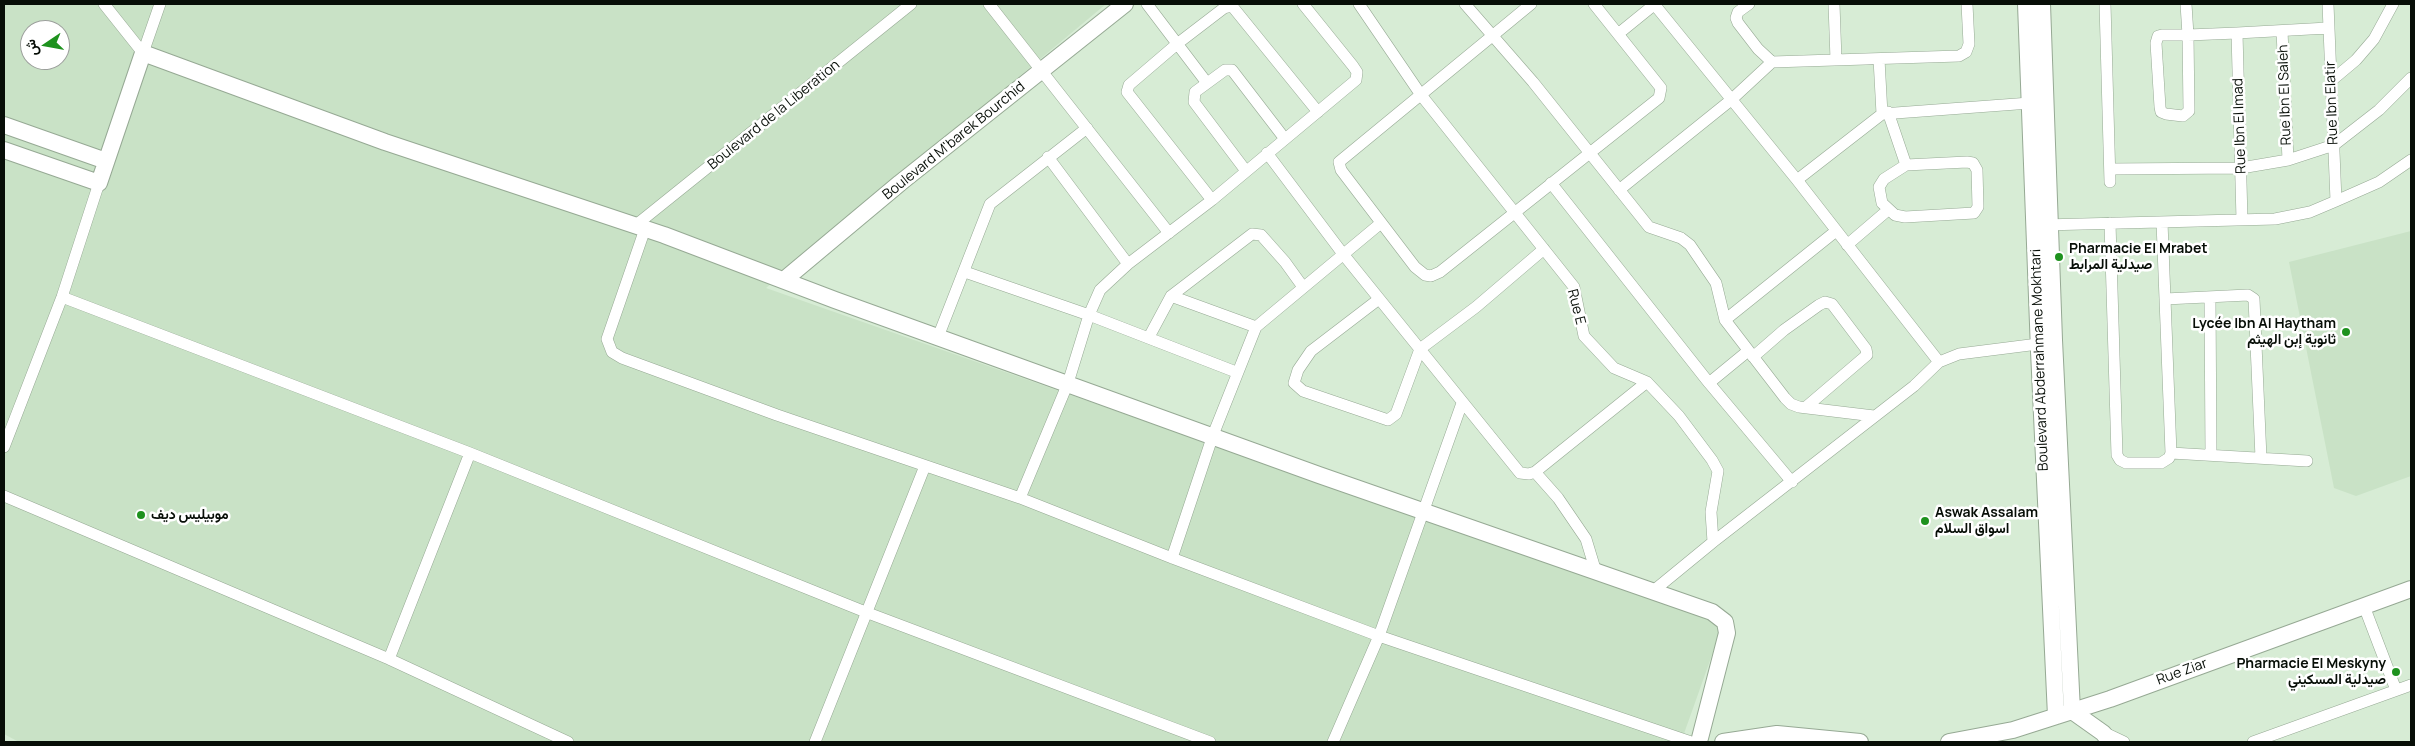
<!DOCTYPE html>
<html>
<head>
<meta charset="utf-8">
<style>
  body { margin:0 }
  #map { position:relative; width:2415px; height:746px; overflow:hidden; background:#d7ecd5; font-family:Manrope,Vazirmatn,sans-serif }
  canvas { display:block }
  .frame { position:absolute; inset:0; border:5px solid #070e07; pointer-events:none }
  .north { position:absolute; left:20px; top:20px; width:50px; height:50px; box-sizing:border-box; background:#fff; border:1px solid #9c9f9c; border-radius:50%; rotate:258deg; font-size:14px; font-weight:700; line-height:20px; text-align:center; color:#070e07 }
  .north::after { content:''; display:block; margin:auto; width:18px; height:22px; background:#1e921e; clip-path:polygon(50% 0,100% 100%,50% 72%,0 100%) }
</style>
</head>
<body>
<div id="map">
<canvas width="2415" height="746"></canvas>
<div class="frame"></div>
<div class="north">ش</div>
</div>
<script>
const ctx = document.querySelector('canvas').getContext('2d');
ctx.lineJoin = 'round';
function paint(path, color) { ctx.fillStyle = color; ctx.fill(path, 'evenodd'); }
const poly = rows => new Path2D(rows.map(r => 'M' + r).join(''));
function trace(path, color, width, dash) { ctx.strokeStyle = color; ctx.lineWidth = width; ctx.lineCap = dash ? 'butt' : 'round'; ctx.setLineDash(dash || []); ctx.stroke(path); }
function label(font, color, halo, rows, align = 'center') {
  ctx.font = font + ' Manrope,Vazirmatn,sans-serif'; ctx.lineWidth = 5; ctx.setLineDash([]); ctx.textBaseline = 'middle'; ctx.strokeStyle = halo; ctx.fillStyle = color; for (const [text, x, y, turn = 0] of rows) {
    ctx.save(); ctx.translate(x, y); ctx.rotate((+turn || 0) * Math.PI / 180); ctx.textAlign = isNaN(turn) ? turn : align; if (halo) ctx.strokeText(text, 0, 0); ctx.fillText(text, 0, 0); ctx.restore();
  }
}
paint(poly([
  [4,4,1106,4,766,288,1723,624,1681,742,19,742,4,734],
  [30,30,60,30,60,60,30,60],
  [2411,231,2411,476,2356,496,2334,488,2289,262]
]), '#c9e2c6');
const street = poly([
  [104,4,143,53],
  [989,4,1169,233],
  [1147,4,1207,83],
  [1359,4,1421,95,1574,287,1584,336,1614,368,1647,382,1679,416,1712,460,1718,471,1711,512,1713,542],
  [1465,4,1533,82,1649,227,1681,238,1690,245,1716,283,1725,320,1785,398,1791,404,1799,407,1874,416],
  [1531,4,1339,162,1341,170,1415,267,1425,275,1431,276,1440,272,1659,98,1661,88,1594,4],
  [1654,4,1797,180,1939,362],
  [1749,4,1738,12,1736,18,1738,23,1758,49,1772,62,1959,56,1966,52,1969,44,1967,4],
  [1834,4,1836,60],
  [2105,4,2110,182],
  [2186,4,2188,35,2189,111,2183,116,2166,114,2161,112,2160,107,2156,43,2158,36,2162,35,2188,35,2237,33,2328,28],
  [2328,4,2336,201],
  [2282,31,2288,160],
  [2237,33,2242,220],
  [1618,34,1655,4],
  [143,53,160,4],
  [1879,59,1882,114],
  [2331,81,2356,60,2374,39,2393,4],
  [1888,112,1906,165],
  [1267,153,1343,254,1520,473,1529,474,1535,472,1647,382],
  [1048,157,1128,264],
  [1967,162,1973,163,1977,170,1978,207,1974,213,1905,217,1895,215,1882,203,1879,187,1884,179,1906,165,1967,162],
  [2110,169,2241,168,2288,160,2334,145,2379,110,2411,78],
  [1246,171,1194,102,1195,92,1225,70,1232,70,1285,139],
  [1797,180,1882,114,2030,103],
  [1551,183,1709,383,1792,482],
  [1619,190,1731,100,1772,62],
  [1212,200,1127,92,1129,85,1177,44,1224,8,1232,6,1318,112],
  [2110,223,2117,455,2120,460,2126,463,2161,463,2169,458,2171,453,2162,222],
  [636,225,911,4],
  [2044,225,2275,219,2310,212,2336,201,2379,182,2411,160],
  [645,229,607,339,612,352,622,358,777,415,1020,498,1172,558,1379,636,1691,742],
  [1847,245,1888,210],
  [965,272,1089,315,1236,372],
  [1171,296,1256,327],
  [62,297,470,453,868,613,1210,742],
  [2210,298,2211,455],
  [1379,299,1311,351,1298,370,1294,383,1303,391,1388,420,1396,414,1420,349,1476,307,1544,249],
  [2165,299,2248,295,2254,299,2261,458],
  [1725,320,1836,231],
  [938,337,990,204,1087,128],
  [1149,337,1171,296,1252,234,1261,235,1285,262,1303,287],
  [1753,357,1784,330,1819,305,1825,302,1832,304,1866,349,1867,355,1806,407],
  [1709,383,1748,351],
  [4,447,62,297,99,183],
  [2171,453,2307,461],
  [1535,472,1558,498,1586,539,1596,572],
  [4,496,389,659,568,742],
  [1020,498,1068,383,1089,315,1100,290,1128,264,1212,200,1356,80,1357,72,1353,66,1303,4],
  [1172,558,1213,435,1256,327,1381,223],
  [1652,592,1713,542,1914,386,1939,362,1959,354,2038,344],
  [2364,606,2396,690],
  [389,659,470,453],
  [2105,733,2124,742],
  [815,742,925,466],
  [1333,742,1379,636,1462,403],
  [2253,742,2411,685]
]);
const secondary = poly([
  [2026,4,2039,351,2056,716],
  [2042,4,2054,340,2072,711,2103,733,2110,742],
  [4,125,106,161],
  [4,150,99,183,143,53,385,142,664,235,835,300,1319,475,1712,612,1725,622,1727,633,1700,738],
  [784,280,900,183,1125,4],
  [1723,742,1777,734,1860,742],
  [1949,742,2013,730,2110,699,2411,589]
]);
trace(street, '#96a994', 12);
trace(secondary, '#96a994', 18);
trace(street, '#fff', 11);
trace(secondary, '#fff', 16);
for (const [x, y, r, color] of [
  [2059,257,5,"#1e921e"],
  [2346,332,5,"#1e921e"],
  [141,515,5,"#1e921e"],
  [1925,521,5,"#1e921e"],
  [2396,672,5,"#1e921e"]
]) { const dot = new Path2D(); dot.arc(x, y, r, 0, 2 * Math.PI); ctx.fillStyle = color; ctx.fill(dot); trace(dot, '#fff', 2); }
label('14px', '#070e07', '#fff', [
  ["Rue Ibn El Saleh",2285,95,-92],
  ["Rue Ibn Elatir",2332,103,-92],
  ["Boulevard de la Liberation",774,115,-39],
  ["Rue Ibn El Imad",2240,126,-92],
  ["Boulevard M'barek Bourchid",954,141,-39],
  ["Rue E",1576,307,76],
  ["Boulevard Abderrahmane Mokhtari",2040,360,-92],
  ["Rue Ziar",2182,672,-20]
]);
label('bold 14px', '#070e07', '#fff', [
  ["Pharmacie El Mrabet",2069,249],
  ["صيدلية المرابط",2069,265],
  ["Lycée Ibn Al Haytham",2336,324,"right"],
  ["ثانوية إبن الهيثم",2336,340,"right"],
  ["Aswak Assalam",1935,513],
  ["اسواق السلام",1935,529],
  ["موبيليس ديف",151,515],
  ["Pharmacie El Meskyny",2386,664,"right"],
  ["صيدلية المسكيني",2386,680,"right"]
], 'left');
</script>
</body>
</html>
